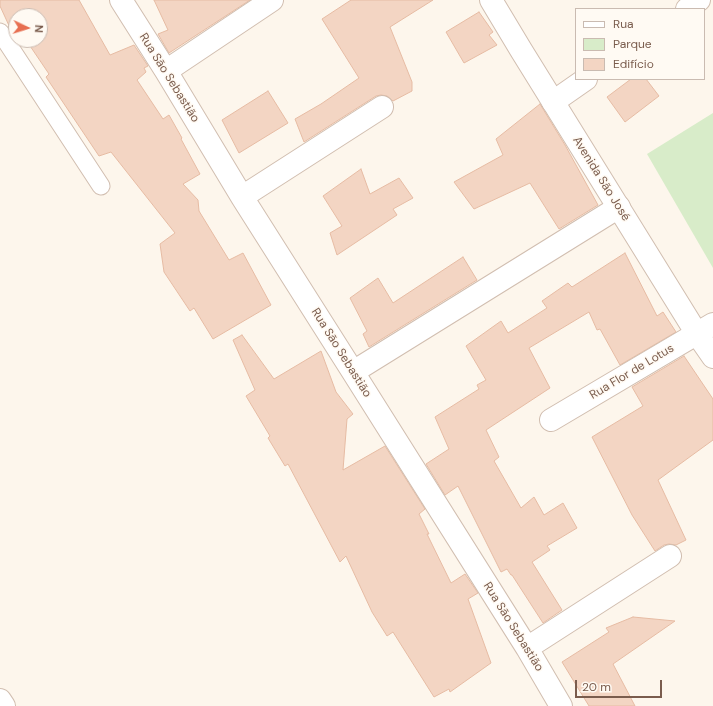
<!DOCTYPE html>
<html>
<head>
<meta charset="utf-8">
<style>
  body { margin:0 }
  #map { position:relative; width:713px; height:706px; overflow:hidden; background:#fdf6ec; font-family:"DM Sans",sans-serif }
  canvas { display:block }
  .legend { position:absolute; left:575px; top:8px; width:130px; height:72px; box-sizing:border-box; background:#fffaf3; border:1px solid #cabbb1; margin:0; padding:5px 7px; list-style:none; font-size:12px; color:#7a5c4d }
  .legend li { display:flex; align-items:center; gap:8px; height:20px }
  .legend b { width:20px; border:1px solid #cabbb1 }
  .north { position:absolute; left:8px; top:8px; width:40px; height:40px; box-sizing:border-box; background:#fffaf3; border:1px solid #cabbb1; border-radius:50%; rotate:94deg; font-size:11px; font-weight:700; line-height:16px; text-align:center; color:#7a5c4d }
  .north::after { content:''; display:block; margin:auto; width:14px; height:18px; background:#e76f51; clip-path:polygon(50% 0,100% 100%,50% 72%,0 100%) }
  .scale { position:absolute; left:575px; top:680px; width:87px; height:18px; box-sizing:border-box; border:2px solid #7a5c4d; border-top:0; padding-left:5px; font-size:12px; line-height:14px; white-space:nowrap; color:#7a5c4d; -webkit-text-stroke:3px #fffaf3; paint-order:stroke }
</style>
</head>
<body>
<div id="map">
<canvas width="713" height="706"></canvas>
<ul class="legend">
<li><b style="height:5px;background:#fff"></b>Rua</li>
<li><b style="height:11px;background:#d8ecc9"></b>Parque</li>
<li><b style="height:11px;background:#f3d5c3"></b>Edifício</li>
</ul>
<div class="north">N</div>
<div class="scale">20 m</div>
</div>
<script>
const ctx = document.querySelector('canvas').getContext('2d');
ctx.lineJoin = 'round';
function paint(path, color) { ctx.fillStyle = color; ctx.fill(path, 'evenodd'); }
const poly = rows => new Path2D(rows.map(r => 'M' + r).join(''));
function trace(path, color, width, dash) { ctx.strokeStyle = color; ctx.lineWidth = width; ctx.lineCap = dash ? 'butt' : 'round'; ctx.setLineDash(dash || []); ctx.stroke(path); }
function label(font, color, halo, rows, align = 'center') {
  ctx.font = font + ' "DM Sans",sans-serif'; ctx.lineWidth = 3; ctx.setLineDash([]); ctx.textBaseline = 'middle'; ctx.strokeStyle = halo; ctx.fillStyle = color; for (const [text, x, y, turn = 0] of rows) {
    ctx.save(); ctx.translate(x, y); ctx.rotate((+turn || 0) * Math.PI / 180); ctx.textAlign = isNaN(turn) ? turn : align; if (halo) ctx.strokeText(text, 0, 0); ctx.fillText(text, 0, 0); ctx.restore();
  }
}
paint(poly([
  [713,113,713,268,647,154]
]), '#d8ecc9');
const building = poly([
  [0,0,79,0,110,55,134,45,148,66,144,68,146,72,137,80,163,119,169,115,182,138,181,139,200,174,183,184,198,200,199,211,229,260,243,253,271,305,213,339,194,308,190,311,164,272,160,244,175,233,111,152,99,156,46,77,49,74,26,40,40,40,40,16,16,16,16,28,11,30,0,6,0,0],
  [154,0,250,0,169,53,158,34,168,30,154,0],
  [351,0,433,0,390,27,412,82,412,91,393,101,387,96,381,95,376,96,304,142,295,119,321,104,359,78,322,19,351,0],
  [479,12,493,32,489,35,497,45,464,63,446,32,479,12],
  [631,79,646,79,659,96,625,122,607,97,631,79],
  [268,91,288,123,239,153,222,120,268,91],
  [540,104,565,145,598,205,559,229,530,183,474,209,454,182,503,155,496,139,540,104],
  [361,169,370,194,399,178,413,198,393,209,397,215,337,255,330,233,342,226,323,196,361,169],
  [625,253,657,316,663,312,676,332,620,365,600,329,597,330,589,312,529,348,550,388,486,430,499,457,494,461,521,508,534,497,544,515,563,503,577,528,547,546,550,550,532,562,562,610,543,623,512,575,511,575,507,569,501,572,458,486,445,495,426,464,449,449,435,417,479,389,477,385,486,380,466,346,501,321,508,333,547,308,542,301,568,283,572,287,625,253],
  [463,257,477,280,369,347,363,334,367,331,350,298,378,278,393,303,463,257],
  [242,335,274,379,321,351,336,392,353,414,347,419,343,470,385,446,425,509,419,514,429,534,427,534,451,583,465,574,478,593,468,599,491,663,450,692,449,689,434,697,393,632,387,636,372,612,346,556,340,562,288,464,285,466,268,438,270,436,246,396,255,390,233,340,242,335],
  [684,356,713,399,713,440,658,480,686,540,676,545,669,544,664,545,655,551,632,515,592,437,643,406,632,387,684,356],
  [633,617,675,621,613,664,635,706,589,706,562,662,609,632,606,628,633,617]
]);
paint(building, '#f3d5c3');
trace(building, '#e6bba3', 1);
const service = poly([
  [0,32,101,186]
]);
const minor = poly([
  [121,0,166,71,242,197,353,372,527,648,561,706],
  [687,9,699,0],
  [166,71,272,0],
  [553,102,586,79],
  [242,197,382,107],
  [353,372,619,207],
  [551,420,713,324],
  [527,648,670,556],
  [0,700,4,706]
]);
const tertiary = poly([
  [491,0,521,50,697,334,713,357]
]);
trace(service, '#d1beb0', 19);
trace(minor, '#d1beb0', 24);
trace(tertiary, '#d1beb0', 24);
trace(service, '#fff', 17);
trace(minor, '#fff', 22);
trace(tertiary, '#fff', 22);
label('12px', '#7a5c4d', '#fffaf3', [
  ["Rua São Sebastião",169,78,58],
  ["Avenida São José",601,179,58],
  ["Rua São Sebastião",341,353,58],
  ["Rua Flor de Lotus",632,372,-31],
  ["Rua São Sebastião",513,627,58]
]);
</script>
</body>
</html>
